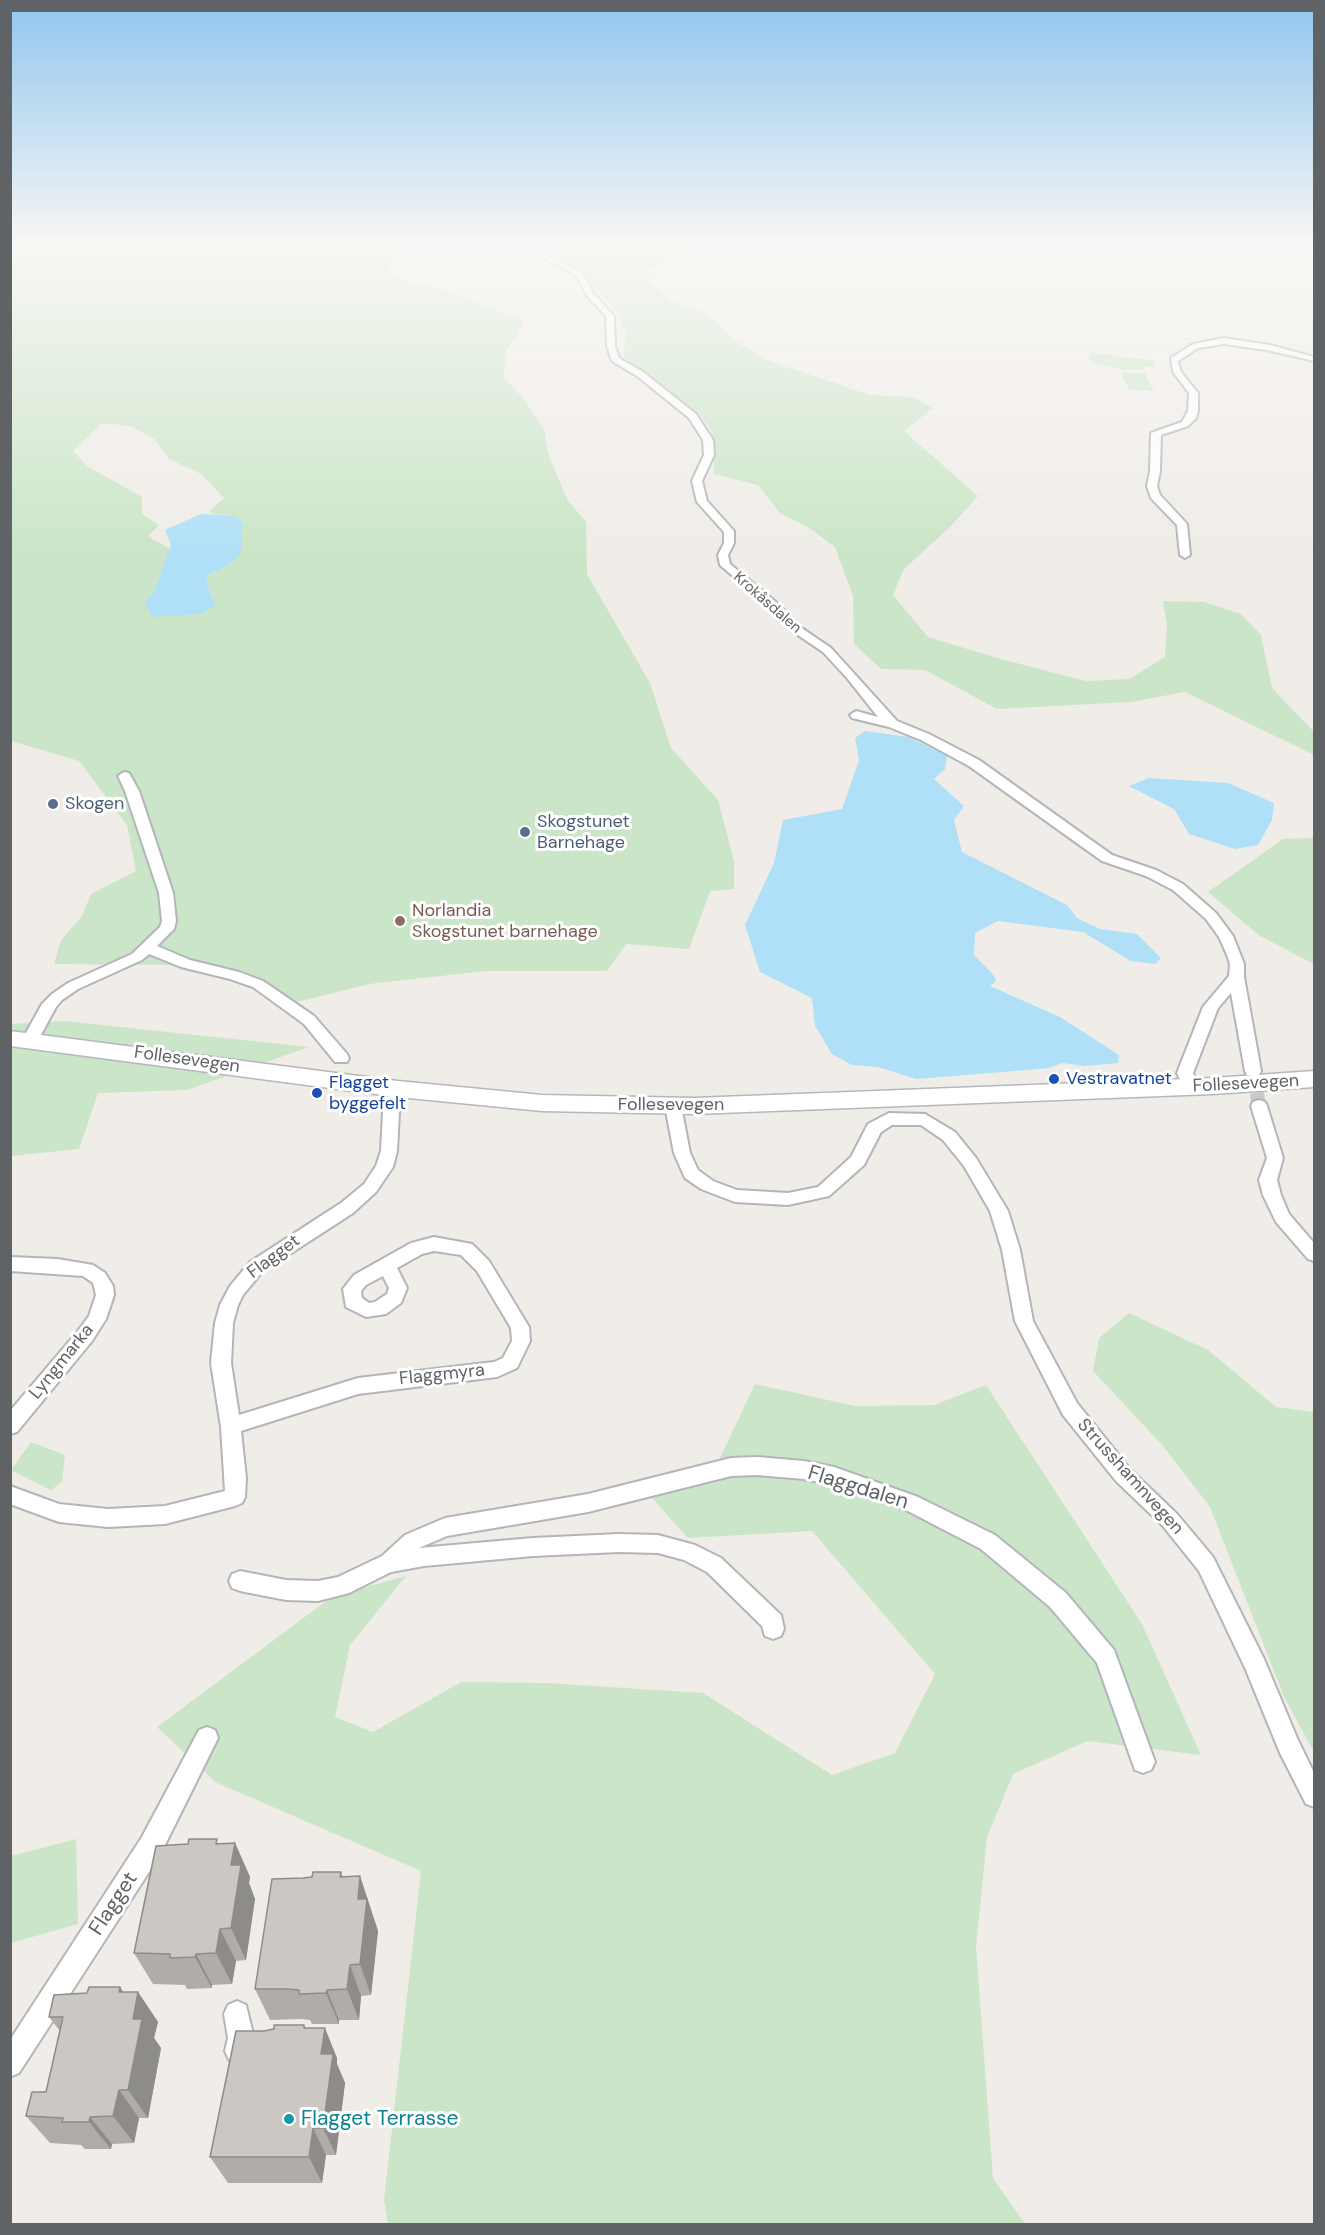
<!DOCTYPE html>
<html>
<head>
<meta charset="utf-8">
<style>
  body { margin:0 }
  #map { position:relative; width:1325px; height:2235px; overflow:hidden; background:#f0ede8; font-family:"DM Sans",sans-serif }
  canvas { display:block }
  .frame { position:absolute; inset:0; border:12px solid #5f6366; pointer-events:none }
</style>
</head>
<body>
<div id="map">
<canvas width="1325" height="2235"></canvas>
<div class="frame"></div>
</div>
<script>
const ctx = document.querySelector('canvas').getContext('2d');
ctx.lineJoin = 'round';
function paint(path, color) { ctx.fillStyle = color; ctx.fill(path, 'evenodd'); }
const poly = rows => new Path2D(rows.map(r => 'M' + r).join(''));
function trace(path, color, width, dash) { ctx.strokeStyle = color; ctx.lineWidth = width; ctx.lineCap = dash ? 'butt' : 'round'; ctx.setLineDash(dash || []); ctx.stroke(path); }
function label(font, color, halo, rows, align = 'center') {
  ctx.font = font + ' "DM Sans",sans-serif'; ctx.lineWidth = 6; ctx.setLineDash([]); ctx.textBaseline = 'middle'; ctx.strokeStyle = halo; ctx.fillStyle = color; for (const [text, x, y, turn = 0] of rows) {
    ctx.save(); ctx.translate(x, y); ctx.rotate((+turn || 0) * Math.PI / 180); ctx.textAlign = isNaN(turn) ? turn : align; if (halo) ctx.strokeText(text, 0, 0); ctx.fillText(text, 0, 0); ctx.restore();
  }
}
paint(poly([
  [10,244,409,244,387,268,389,276,447,291,524,321,516,339,506,350,504,377,523,398,544,429,548,454,568,501,586,522,587,574,650,683,671,748,718,800,734,861,734,889,710,891,689,949,626,944,607,971,486,971,369,984,289,1004,252,984,175,965,54,964,61,940,82,916,91,894,136,871,127,825,79,761,11,741],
  [102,423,130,426,154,439,169,459,201,474,224,498,209,511,215,514,233,515,225,567,206,576,210,593,216,605,145,602,154,592,170,549,148,536,159,525,142,514,142,497,87,466,73,451],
  [567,244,688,244,689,247,671,261,648,270,652,282,669,300,707,313,735,341,767,360,870,395,913,397,933,408,904,431,978,496,949,528,904,569,893,595,928,637,997,658,1086,681,1129,679,1165,657,1167,626,1163,601,1204,602,1241,614,1261,635,1272,688,1314,732,1314,755,1185,692,1131,702,997,709,925,670,881,669,854,644,853,596,835,547,808,527,780,513,758,485,714,474,712,432,701,416,623,361,626,334,616,311,597,289,556,267,550,259],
  [1092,353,1156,361,1154,367,1143,367,1144,370,1123,370,1094,363,1089,359],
  [1121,373,1145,373,1154,391,1129,390],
  [1314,838,1314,964,1260,936,1208,892,1283,839],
  [64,1021,309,1047,187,1090,98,1093,79,1149,11,1156,11,1024],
  [1129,1313,1208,1350,1276,1407,1314,1412,1314,1752,1284,1697,1210,1507,1163,1446,1093,1371,1099,1338],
  [755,1384,855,1406,934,1405,986,1385,1142,1624,1201,1755,1087,1741,1013,1774,987,1837,976,1947,993,2178,1025,2224,388,2224,384,2200,421,1871,215,1782,157,1727,333,1596,406,1576,350,1645,335,1717,373,1732,461,1682,547,1683,703,1693,832,1775,895,1753,935,1674,812,1531,688,1538,644,1489,710,1479],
  [31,1442,65,1455,62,1482,51,1490,11,1470],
  [76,1839,78,1924,11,1943,11,1856]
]), '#cae5c7');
paint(poly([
  [201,514,233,515,243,524,240,555,225,567,206,576,210,593,216,605,201,614,152,617,145,602,154,592,171,545,165,530],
  [865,731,909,737,947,756,945,769,934,779,964,806,954,820,962,852,1067,905,1077,918,1100,929,1137,934,1161,958,1155,964,1131,961,1083,932,998,921,975,933,974,955,993,974,996,981,990,986,1060,1017,1119,1055,1118,1063,1084,1066,1063,1063,1049,1068,1028,1070,916,1079,878,1067,852,1065,832,1054,815,1026,812,998,760,972,745,925,774,863,783,820,842,809,859,760,855,738],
  [1149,778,1228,783,1274,803,1272,820,1258,845,1235,849,1189,834,1174,809,1129,786]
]), '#afe0f8');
trace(poly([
  [1253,1071,1259,1106]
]), '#cccac8', 14, [14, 8]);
const minor = poly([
  [467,244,476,244,486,249,538,251,582,272,593,293,614,316,615,346,619,358,643,372,696,414,713,440,714,455,702,481,707,501,734,531,734,543,728,555,730,564,777,603,800,627,831,648,897,721,929,734,979,760,1112,855,1156,870,1183,884,1216,913,1233,936,1244,964,1244,977,1261,1071,1259,1075,1253,1076,1247,1075,1245,1071,1231,993,1218,1008,1193,1073,1199,1087,1197,1091,1185,1091,1177,1073,1203,1007,1229,976,1230,964,1227,955,1219,937,1206,919,1173,890,1146,876,1102,861,969,766,921,740,889,727,852,718,850,715,856,711,878,717,847,678,823,652,792,631,769,607,720,565,718,555,724,543,724,532,697,502,692,481,704,455,703,440,689,418,637,376,612,361,607,346,606,316,587,296,576,275,537,255,485,253,467,244],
  [1224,338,1270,345,1314,357,1314,361,1267,350,1224,344,1198,348,1178,361,1181,372,1198,393,1198,411,1196,418,1188,426,1161,435,1160,471,1157,486,1160,495,1187,524,1190,555,1185,558,1180,555,1177,525,1151,498,1147,486,1150,471,1151,433,1182,422,1188,411,1189,393,1173,372,1171,358,1193,344,1224,338],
  [124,772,129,773,139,791,173,893,176,921,174,929,157,946,190,960,239,972,263,981,314,1016,347,1054,349,1058,347,1062,335,1062,304,1024,253,987,230,979,181,967,149,954,142,960,78,989,62,1000,56,1007,36,1044,24,1044,22,1040,42,1004,52,994,68,983,132,954,160,927,162,921,159,893,125,791,118,776,124,772],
  [398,1083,404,1085,406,1089,399,1112,397,1151,393,1167,376,1192,353,1213,262,1272,243,1295,238,1305,233,1323,231,1363,239,1415,358,1378,494,1362,503,1358,512,1341,511,1328,477,1271,461,1255,434,1251,422,1254,397,1268,407,1288,401,1303,386,1314,366,1317,346,1307,343,1289,354,1275,411,1243,434,1237,472,1244,489,1261,529,1327,530,1341,517,1368,497,1377,358,1394,241,1431,246,1478,245,1497,242,1503,235,1506,165,1524,108,1527,59,1522,10,1504,10,1486,59,1504,108,1509,165,1506,225,1491,221,1427,211,1363,215,1323,220,1305,230,1286,250,1262,341,1203,364,1184,376,1166,381,1151,383,1112,390,1089,392,1085,398,1083],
  [383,1276,389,1288,387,1294,375,1302,369,1303,362,1298,361,1291,366,1285,383,1276],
  [673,1100,679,1102,681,1106,690,1153,698,1170,713,1181,737,1190,788,1193,818,1187,851,1157,868,1124,889,1113,925,1114,955,1132,976,1158,1008,1211,1020,1250,1033,1321,1077,1403,1130,1469,1177,1514,1213,1557,1264,1659,1297,1738,1314,1773,1314,1807,1306,1804,1280,1753,1246,1670,1199,1571,1163,1526,1116,1481,1063,1415,1015,1321,1002,1250,990,1211,964,1166,943,1140,921,1125,892,1125,881,1132,864,1165,829,1196,788,1205,735,1202,701,1189,685,1178,674,1153,665,1106,667,1102,673,1100],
  [1259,1100,1265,1102,1267,1106,1283,1158,1277,1180,1281,1195,1289,1214,1314,1243,1314,1261,1308,1259,1276,1222,1263,1195,1259,1180,1267,1158,1251,1106,1253,1102,1259,1100],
  [10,1257,58,1259,93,1265,105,1273,113,1286,114,1295,106,1319,92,1341,17,1432,10,1434,10,1411,78,1331,89,1316,96,1295,93,1283,83,1276,10,1271,10,1257],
  [757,1457,804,1461,834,1467,918,1497,995,1535,1066,1593,1114,1650,1155,1762,1151,1770,1143,1773,1135,1770,1097,1663,1050,1607,981,1549,904,1509,834,1485,804,1479,757,1475,731,1476,588,1512,447,1536,419,1548,533,1538,619,1534,658,1535,695,1545,721,1558,781,1615,784,1629,781,1636,773,1639,765,1636,762,1626,707,1572,684,1560,658,1553,619,1552,533,1556,424,1566,391,1572,349,1593,318,1601,286,1600,240,1591,232,1588,229,1581,232,1574,240,1571,286,1580,318,1581,338,1577,382,1556,405,1535,445,1518,588,1494,731,1458,757,1457],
  [207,1727,215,1730,218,1738,160,1855,19,2073,10,2077,10,2040,142,1837,199,1730,207,1727],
  [237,2001,246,2005,254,2038,247,2060,238,2064,229,2060,225,2051,228,2038,224,2014,228,2005,237,2001]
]);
const secondary = poly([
  [10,1031,398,1081,542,1095,694,1098,1213,1078,1314,1071,1314,1087,1213,1094,694,1114,542,1111,398,1097,10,1046,10,1031]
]);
trace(minor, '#b3b5b8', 4);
trace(secondary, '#b4b7bb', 3);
paint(minor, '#fff');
paint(secondary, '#fff');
paint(poly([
  [235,1843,250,1877,249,1883,255,1899,246,1960,236,1961,232,1984,212,1985,212,1988,187,1989,185,1985,153,1984,134,1953,188,1844],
  [341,1872,343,1877,360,1876,378,1931,371,1995,361,1996,359,2020,339,2020,339,2024,312,2024,310,2020,301,2019,270,2020,255,1989,303,1878],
  [123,1992,138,1992,158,2022,154,2038,161,2048,148,2118,139,2118,134,2143,112,2144,111,2149,85,2149,81,2145,50,2143,26,2116,46,2092,60,2031,49,2017],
  [304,2025,306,2028,337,2058,337,2064,345,2083,336,2155,326,2155,322,2183,228,2183,210,2157,264,2031]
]), '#afaca9');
paint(poly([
  [235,1843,250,1877,249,1883,255,1899,246,1960,231,1928,231,1865],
  [360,1876,378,1931,371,1995,360,1964,358,1899],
  [220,1929,236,1961,232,1984,216,1953],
  [196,1954,212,1985,212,1988,195,1957],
  [350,1965,361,1996,359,2020,347,1989],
  [120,1987,135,2010,138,1992,158,2022,154,2038,161,2048,148,2118,128,2090,133,2019,119,1992],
  [327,1990,339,2020,339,2024,326,1993],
  [325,2028,337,2058,337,2064,345,2083,336,2155,323,2128,321,2054],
  [119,2090,139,2118,134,2143,113,2116],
  [90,2117,112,2144,111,2149,89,2122],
  [313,2128,326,2155,322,2183,309,2157]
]), '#8e8c89');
const building = poly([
  [189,1839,217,1839,216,1844,235,1843,231,1865,241,1865,231,1928,220,1929,216,1953,196,1954,195,1957,170,1958,170,1954,134,1953,156,1846,188,1844,189,1839],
  [313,1872,341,1872,340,1877,360,1876,358,1899,367,1899,360,1964,350,1965,347,1989,327,1990,326,1993,299,1994,299,1990,287,1989,255,1989,272,1879,303,1878,312,1877,313,1872],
  [89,1987,120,1987,119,1992,138,1992,133,2019,142,2019,128,2090,119,2090,113,2116,90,2117,89,2122,62,2122,63,2118,26,2116,32,2092,46,2092,63,2017,49,2017,54,1995,87,1993,89,1987],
  [274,2025,304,2025,304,2028,325,2028,321,2054,333,2054,323,2128,313,2128,309,2157,210,2157,236,2031,264,2031,274,2029,274,2025]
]);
paint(building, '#cbc8c4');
trace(building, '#8e8c89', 1.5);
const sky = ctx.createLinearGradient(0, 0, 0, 557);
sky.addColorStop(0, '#91c6ee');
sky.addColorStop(0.44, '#f8f7f5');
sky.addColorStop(1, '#f8f7f500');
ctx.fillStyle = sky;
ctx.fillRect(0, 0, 1325, 557);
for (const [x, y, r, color] of [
  [53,804,6,"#5c6f8a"],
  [525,832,6,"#5c6f8a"],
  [400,921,6,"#8d6e63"],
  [1054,1079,6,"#1a4fb4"],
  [317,1093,6,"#1a4fb4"],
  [289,2119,6,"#0f9aa8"]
]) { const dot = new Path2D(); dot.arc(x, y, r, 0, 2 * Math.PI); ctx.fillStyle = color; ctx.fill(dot); trace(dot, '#fff', 2); }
label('15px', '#5f6366', '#fff', [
  ["Krokåsdalen",767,603,41]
]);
label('18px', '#4e5e75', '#fff', [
  ["Skogen",65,804],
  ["Skogstunet",537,822],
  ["Barnehage",537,843]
], 'left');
label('18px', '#785e54', '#fff', [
  ["Norlandia",412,911],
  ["Skogstunet barnehage",412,932]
], 'left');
label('18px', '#5f6366', '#fff', [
  ["Follesevegen",187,1060,8],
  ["Follesevegen",1246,1084,-3],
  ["Follesevegen",671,1105],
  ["Flagget",274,1257,-37],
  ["Lyngmarka",62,1362,-51],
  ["Flaggmyra",442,1375,-6],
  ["Strusshamnvegen",1130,1477,48]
]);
label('18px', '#164399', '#fff', [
  ["Vestravatnet",1066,1079],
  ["Flagget",329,1083],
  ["byggefelt",329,1104]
], 'left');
label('21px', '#5f6366', '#fff', [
  ["Flaggdalen",858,1488,17],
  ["Flagget",114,1904,-57]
]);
label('21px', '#0d838f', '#fff', [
  ["Flagget Terrasse",301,2119]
], 'left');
</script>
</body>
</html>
